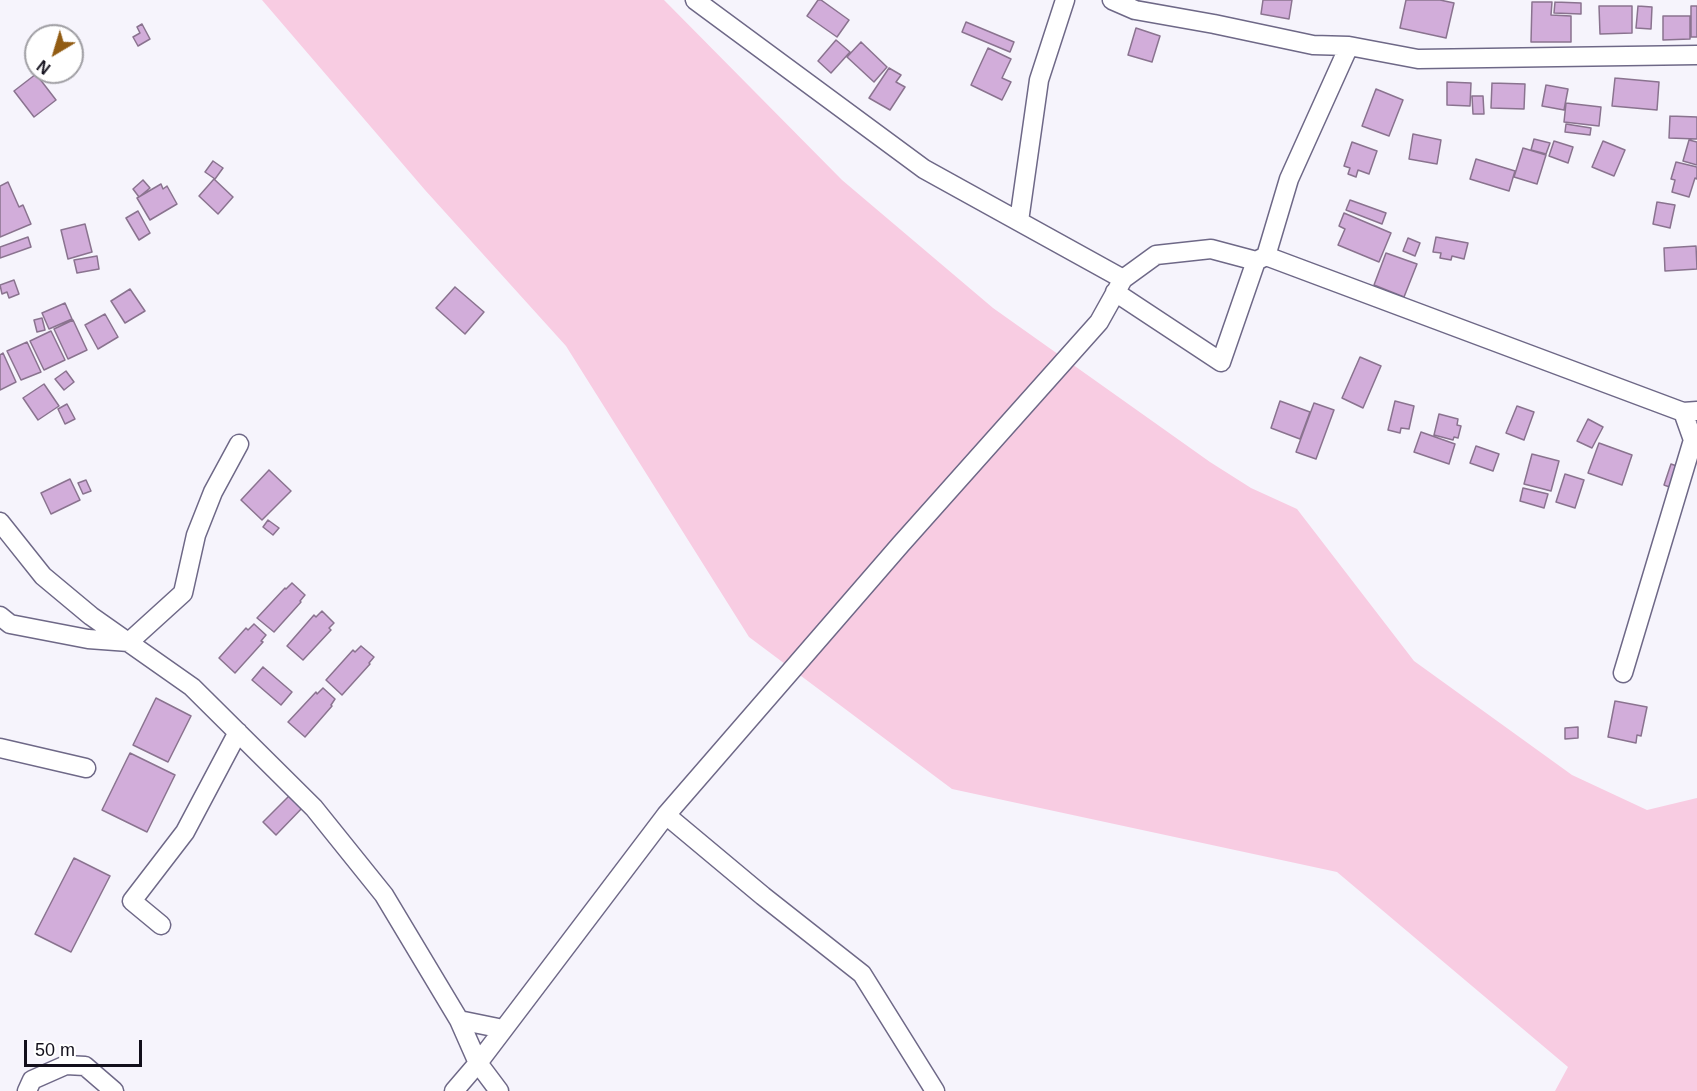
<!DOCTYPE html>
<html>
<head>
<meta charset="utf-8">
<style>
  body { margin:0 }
  #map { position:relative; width:1697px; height:1091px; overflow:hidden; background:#f6f4fc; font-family:Helvetica,sans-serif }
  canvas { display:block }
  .north { position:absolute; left:24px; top:24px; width:60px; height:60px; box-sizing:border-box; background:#fff; border:2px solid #a09fa4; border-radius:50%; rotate:218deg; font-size:16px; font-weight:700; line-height:24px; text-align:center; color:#120f1b }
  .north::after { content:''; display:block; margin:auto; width:21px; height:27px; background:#925c13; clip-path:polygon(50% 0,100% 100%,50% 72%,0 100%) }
  .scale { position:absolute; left:24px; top:1040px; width:118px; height:27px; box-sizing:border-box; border:3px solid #120f1b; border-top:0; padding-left:8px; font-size:18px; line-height:21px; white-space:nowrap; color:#120f1b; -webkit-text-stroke:4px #fff; paint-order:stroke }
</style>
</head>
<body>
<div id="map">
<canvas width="1697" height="1091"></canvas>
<div class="north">N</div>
<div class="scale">50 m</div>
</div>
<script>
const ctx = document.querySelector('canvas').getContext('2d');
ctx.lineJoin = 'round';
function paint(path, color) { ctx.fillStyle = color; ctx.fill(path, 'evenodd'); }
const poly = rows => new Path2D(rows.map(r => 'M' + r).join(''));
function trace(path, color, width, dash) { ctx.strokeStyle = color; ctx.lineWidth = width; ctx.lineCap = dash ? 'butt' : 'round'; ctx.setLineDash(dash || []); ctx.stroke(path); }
paint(poly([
  [262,0,664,0,842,180,993,308,1210,462,1251,488,1297,509,1414,661,1572,775,1647,810,1697,798,1697,1091,1555,1091,1568,1067,1337,872,952,789,749,637,566,346,425,190]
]), '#f8cce2');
const building = poly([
  [818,0,821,0,849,20,837,37,807,16,818,0],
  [1263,0,1292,0,1289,19,1261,14,1263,0],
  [1406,0,1440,0,1454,3,1446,38,1400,28,1406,0],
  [1532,2,1552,2,1551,15,1571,16,1571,42,1531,42,1532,2],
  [1555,2,1581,3,1581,14,1554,13,1555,2],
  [1599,6,1632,6,1632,33,1600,34,1599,6],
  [1638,6,1652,7,1651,29,1636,28,1638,6],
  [1691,6,1697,6,1697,37,1691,37,1691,6],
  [1663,16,1690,16,1690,39,1663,40,1663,16],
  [966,22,1014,42,1010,52,962,32,966,22],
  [142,24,150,39,138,46,133,37,140,33,137,27,142,24],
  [1136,28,1160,36,1152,62,1128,55,1136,28],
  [836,40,850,52,831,73,818,61,836,40],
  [861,42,887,67,874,82,847,57,861,42],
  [988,48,1011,59,1002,78,1011,82,1002,100,971,85,988,48],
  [889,68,901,75,896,82,905,87,890,110,869,98,889,68],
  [36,74,56,100,34,117,14,91,36,74],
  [1615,78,1659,82,1657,110,1612,106,1615,78],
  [1447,82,1471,83,1470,106,1447,105,1447,82],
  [1492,83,1525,84,1524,109,1491,108,1492,83],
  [1546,85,1568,89,1564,110,1542,106,1546,85],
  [1376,89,1403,100,1389,136,1362,126,1376,89],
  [1472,96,1483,96,1484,114,1473,114,1472,96],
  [1566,103,1601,107,1599,126,1564,122,1566,103],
  [1670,116,1697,117,1697,139,1669,138,1670,116],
  [1566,124,1591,128,1590,135,1565,132,1566,124],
  [1413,134,1441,140,1437,164,1409,159,1413,134],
  [1534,139,1550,143,1546,154,1531,150,1534,139],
  [1689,140,1697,142,1697,165,1683,161,1689,140],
  [1554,141,1573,147,1568,163,1549,156,1554,141],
  [1603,141,1625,150,1614,176,1592,167,1603,141],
  [1352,142,1377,151,1369,174,1358,170,1356,177,1348,174,1350,168,1344,166,1352,142],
  [1523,148,1546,155,1537,184,1514,177,1523,148],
  [1476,159,1515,171,1509,191,1470,179,1476,159],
  [213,161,223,168,215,179,205,172,213,161],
  [1676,162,1697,167,1697,179,1695,178,1689,197,1672,192,1675,180,1671,179,1676,162],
  [214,179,233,197,218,214,199,196,214,179],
  [143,180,150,188,139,197,133,189,143,180],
  [8,182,19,207,23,205,31,224,0,237,0,186,8,182],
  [161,184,163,189,167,186,177,204,150,220,137,198,161,184],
  [1350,200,1386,213,1382,224,1346,210,1350,200],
  [1657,202,1675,205,1670,228,1653,224,1657,202],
  [138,211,150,233,139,240,126,218,138,211],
  [1344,213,1391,233,1379,262,1338,245,1345,229,1339,226,1344,213],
  [85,224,92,252,68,259,61,230,85,224],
  [28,237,31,247,0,258,0,247,28,237],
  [1436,237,1468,243,1464,259,1452,256,1451,260,1440,258,1441,253,1433,252,1436,237],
  [1408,238,1420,243,1415,256,1403,251,1408,238],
  [1696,246,1697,269,1665,271,1664,248,1696,246],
  [1386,253,1417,264,1404,297,1374,285,1386,253],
  [97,256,99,269,77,273,74,260,97,256],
  [14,280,19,294,9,298,7,292,2,294,0,285,14,280],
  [455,287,484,312,465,334,436,308,455,287],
  [130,289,145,311,125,323,111,301,130,289],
  [65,303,72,319,49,329,42,313,65,303],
  [105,314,118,337,98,349,85,325,105,314],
  [42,318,45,330,37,332,34,320,42,318],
  [73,320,87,350,68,359,54,329,73,320],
  [51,331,65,360,44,370,30,341,51,331],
  [27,342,41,372,21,380,7,351,27,342],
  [3,353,16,382,0,390,0,355,3,353],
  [1360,357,1381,366,1363,408,1342,398,1360,357],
  [66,371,74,382,64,390,55,379,66,371],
  [44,384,59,406,38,420,23,398,44,384],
  [1280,401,1310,412,1300,439,1271,428,1280,401],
  [1395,401,1414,406,1409,429,1401,428,1400,433,1388,430,1395,401],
  [1314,403,1334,410,1316,459,1296,452,1314,403],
  [67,404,75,419,65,424,58,409,67,404],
  [1517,406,1534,412,1524,440,1506,433,1517,406],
  [1439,414,1458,419,1457,425,1461,426,1458,438,1454,437,1453,440,1434,435,1439,414],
  [1588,419,1603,427,1592,448,1577,441,1588,419],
  [1421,432,1455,444,1449,464,1414,452,1421,432],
  [1599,443,1632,455,1622,485,1588,473,1599,443],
  [1476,446,1499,454,1493,471,1470,463,1476,446],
  [1532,454,1559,461,1551,491,1524,484,1532,454],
  [1671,464,1691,471,1683,492,1664,485,1671,464],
  [269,470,291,491,262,520,241,500,269,470],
  [1565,474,1584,480,1575,508,1556,502,1565,474],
  [70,479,80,500,51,514,41,493,70,479],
  [86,480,91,491,83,494,78,483,86,480],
  [1523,488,1548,494,1544,508,1520,501,1523,488],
  [268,520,279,528,273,535,263,527,268,520],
  [292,583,305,595,300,601,301,602,274,632,257,618,285,588,286,589,292,583],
  [322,611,334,623,329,628,331,630,303,660,287,646,314,615,316,617,322,611],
  [254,624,266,635,261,641,263,642,235,673,219,658,246,628,248,630,254,624],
  [361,646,374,657,369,663,370,664,342,695,326,680,353,650,355,652,361,646],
  [263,667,292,692,281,705,252,680,263,667],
  [323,688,335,699,331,705,332,706,305,737,288,722,316,692,317,694,323,688],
  [156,698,191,716,168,762,133,745,156,698],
  [1615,701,1647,707,1641,736,1637,735,1636,743,1608,737,1615,701],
  [1578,727,1578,738,1565,739,1565,728,1578,727],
  [130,753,175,775,147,832,102,810,130,753],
  [293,792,306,804,276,835,263,822,293,792],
  [74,858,110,876,71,952,35,934,74,858]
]);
paint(building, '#d2adda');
trace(building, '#8a738f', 1.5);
const street = poly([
  [695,0,924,169,1123,279,1156,255,1211,249,1256,261,1266,256,1683,412,1697,411],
  [1112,0,1135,10,1214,24,1313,45,1349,46,1418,59,1697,55],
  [1019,221,1039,80,1065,0],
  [1266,256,1289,179,1349,46],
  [1115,292,1221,362,1256,261],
  [0,522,43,576,91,616,192,687,314,808,384,895,459,1020,478,1063,499,1091],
  [0,616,10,624,88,639,129,642,183,593,196,535,213,492,239,444],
  [1623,673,1693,440,1683,412],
  [0,748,86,768],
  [666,815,763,896,862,974,935,1091],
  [161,925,132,901,185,832,238,732],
  [459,1020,503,1029],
  [27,1091,32,1080,66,1065,85,1066,114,1091],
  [454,1091,478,1063,666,815,901,544,1099,322,1123,279]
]);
trace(street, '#6e6887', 21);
trace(street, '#fff', 18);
</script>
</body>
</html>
